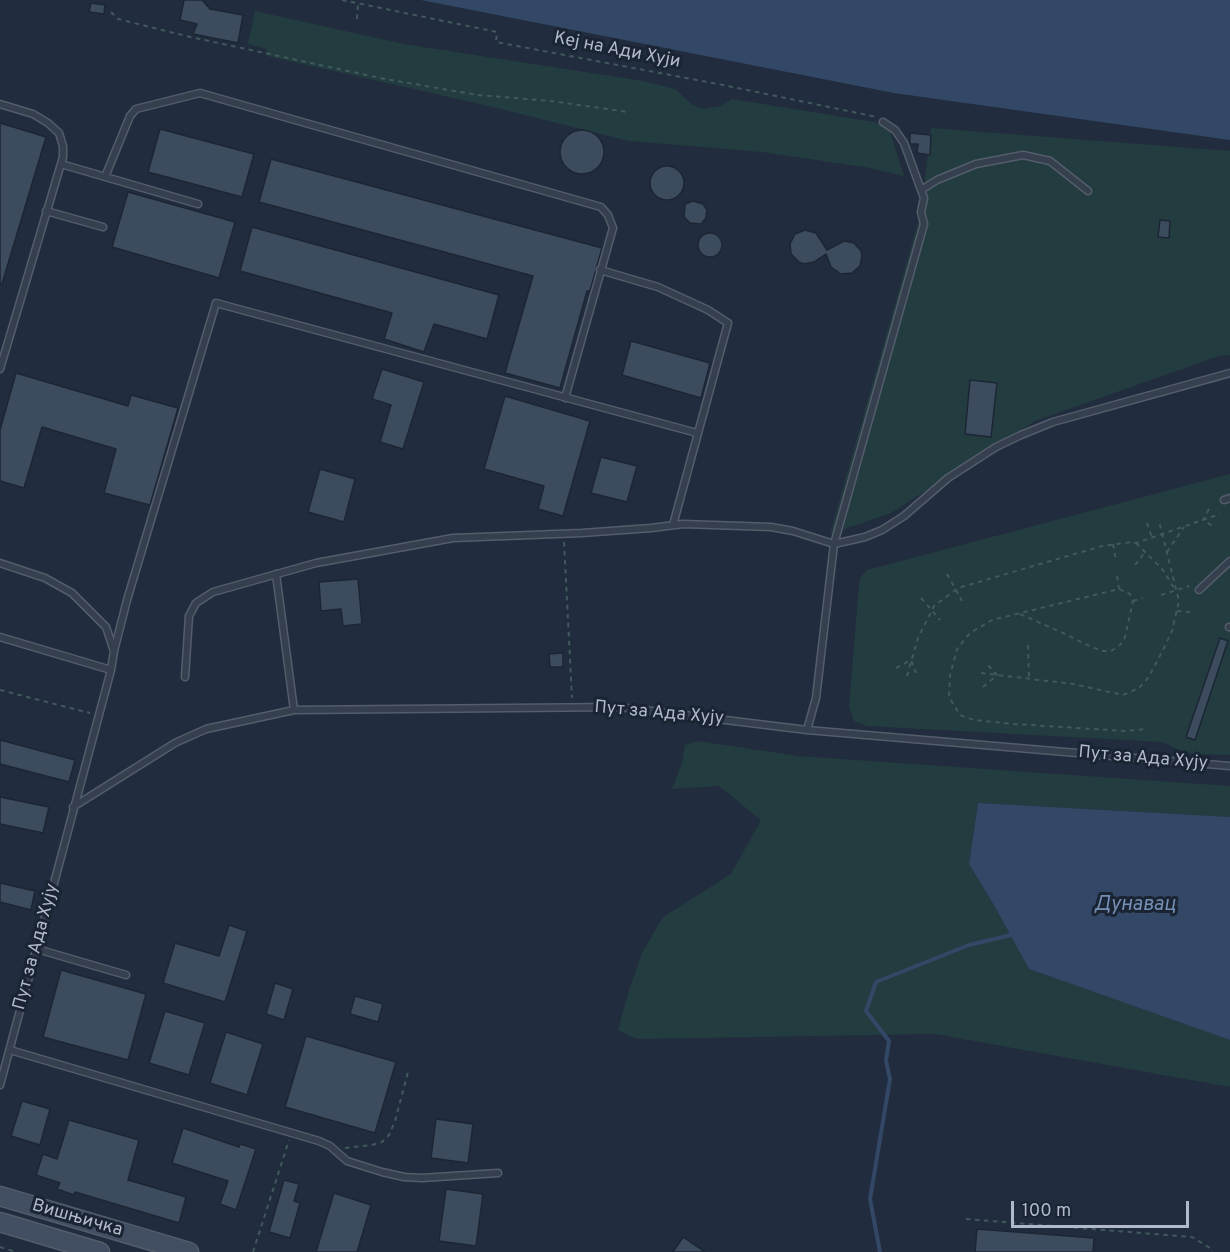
<!DOCTYPE html>
<html>
<head>
<meta charset="utf-8">
<style>
  body { margin:0 }
  #map { position:relative; width:1230px; height:1252px; overflow:hidden; background:#212d3e; font-family:Overpass,sans-serif }
  canvas { display:block }
  .scale { position:absolute; left:1011px; top:1201px; width:178px; height:27px; box-sizing:border-box; border:3px solid #b0baca; border-top:0; padding-left:8px; font-size:18px; line-height:21px; white-space:nowrap; color:#b0baca; -webkit-text-stroke:4px #1a2433; paint-order:stroke }
</style>
</head>
<body>
<div id="map">
<canvas width="1230" height="1252"></canvas>
<div class="scale">100 m</div>
</div>
<script>
const ctx = document.querySelector('canvas').getContext('2d');
ctx.lineJoin = 'round';
function paint(path, color) { ctx.fillStyle = color; ctx.fill(path, 'evenodd'); }
const poly = rows => new Path2D(rows.map(r => 'M' + r).join(''));
function trace(path, color, width, dash) { ctx.strokeStyle = color; ctx.lineWidth = width; ctx.lineCap = dash ? 'butt' : 'round'; ctx.setLineDash(dash || []); ctx.stroke(path); }
function label(font, color, halo, rows, align = 'center') {
  ctx.font = font + ' Overpass,sans-serif'; ctx.lineWidth = 6; ctx.setLineDash([]); ctx.textBaseline = 'middle'; ctx.strokeStyle = halo; ctx.fillStyle = color; for (const [text, x, y, turn = 0] of rows) {
    ctx.save(); ctx.translate(x, y); ctx.rotate((+turn || 0) * Math.PI / 180); ctx.textAlign = isNaN(turn) ? turn : align; if (halo) ctx.strokeText(text, 0, 0); ctx.fillText(text, 0, 0); ctx.restore();
  }
}
paint(poly([
  [255,11,404,44,643,81,675,89,693,105,704,109,720,106,732,99,874,122,889,128,904,176,870,168,762,152,629,141,493,107,267,56,267,49,248,44],
  [931,128,1230,151,1230,355,1216,357,1035,421,891,513,830,534,921,212],
  [1230,474,1230,755,1193,754,1179,750,1162,742,867,726,854,721,849,707,858,596,860,578,867,570],
  [698,741,798,756,1230,786,1230,817,978,803,969,864,995,907,1029,969,1230,1040,1230,1087,935,1034,637,1039,618,1030,629,990,643,951,663,917,731,874,761,820,719,786,672,789,682,763,685,745]
]), '#233c3f');
paint(poly([
  [421,0,1230,0,1230,140,894,93],
  [978,803,1230,817,1230,1040,1029,969,995,907,969,864]
]), '#334867');
trace(poly([
  [880,1252,870,1199,890,1079,886,1061,889,1041,866,1011,876,982,969,945,1011,935]
]), '#334867', 4);
const building = poly([
  [184,0,202,0,210,9,243,15,238,43,193,34,197,24,180,20,184,0],
  [91,3,105,5,104,14,89,12,91,3],
  [0,123,46,137,2,284,0,283,0,123],
  [160,129,254,154,242,197,148,172,160,129],
  '560 152a22 22 0 1 1 44 0a22 22 0 1 1-44 0Z',
  [910,133,931,135,930,155,917,153,918,144,910,144,910,133],
  [271,159,602,248,590,291,587,291,560,388,505,373,533,276,259,202,271,159],
  '650 183a17 17 0 1 1 34 0a17 17 0 1 1-34 0Z',
  [128,192,235,222,219,278,112,247,128,192],
  [693,201,703,204,707,210,706,218,701,224,690,223,684,217,685,204,693,201],
  [1160,220,1170,221,1169,238,1158,237,1160,220],
  [252,227,499,295,487,339,434,324,424,352,384,339,392,313,240,271,252,227],
  [805,230,816,233,827,250,844,241,854,243,861,251,862,256,860,266,852,273,841,274,831,267,826,254,814,262,804,264,799,262,791,254,790,244,795,234,805,230],
  '698 245a12 12 0 1 1 24 0a12 12 0 1 1-24 0Z',
  [631,341,710,363,701,398,622,375,631,341],
  [382,369,424,382,403,449,380,442,391,405,372,399,382,369],
  [16,373,128,406,131,395,178,408,150,505,104,493,116,449,42,427,24,488,0,481,0,430,16,373],
  [970,380,997,383,991,437,965,434,970,380],
  [505,396,590,421,563,516,538,509,544,486,484,469,505,396],
  [601,457,637,466,627,502,591,493,601,457],
  [320,469,355,479,344,522,308,512,320,469],
  [358,579,362,624,343,626,341,609,321,611,319,582,358,579],
  [1220,638,1228,641,1195,740,1186,737,1220,638],
  [563,653,563,667,550,667,549,654,563,653],
  [0,740,75,760,69,782,0,764,0,740],
  [0,797,49,807,43,833,0,824,0,797],
  [0,883,35,891,31,910,0,902,0,883],
  [229,925,247,931,225,1002,163,983,175,943,219,956,229,925],
  [61,970,146,994,128,1060,43,1037,61,970],
  [275,983,293,989,284,1020,266,1014,275,983],
  [355,996,383,1004,378,1022,350,1014,355,996],
  [165,1011,205,1023,189,1075,149,1063,165,1011],
  [226,1032,263,1044,247,1095,210,1083,226,1032],
  [306,1036,396,1062,375,1133,285,1107,306,1036],
  [22,1101,50,1109,40,1145,11,1136,22,1101],
  [436,1119,473,1124,468,1163,431,1158,436,1119],
  [69,1120,139,1140,128,1180,186,1197,179,1223,75,1192,74,1195,57,1189,60,1183,36,1175,43,1154,57,1159,69,1120],
  [183,1128,239,1147,240,1144,256,1149,236,1210,220,1204,228,1181,172,1163,183,1128],
  [284,1180,299,1184,294,1201,300,1203,290,1238,269,1232,284,1180],
  [446,1189,483,1194,476,1246,439,1241,446,1189],
  [334,1193,371,1205,357,1252,316,1252,334,1193],
  [977,1229,1094,1238,1093,1252,975,1252,977,1229],
  [683,1237,705,1252,673,1252,683,1237]
]);
paint(building, '#3c4b5e');
trace(building, '#1c2635', 1.5);
const service = poly([
  [0,104,33,114,48,123,59,133,63,146,63,157,0,369],
  [61,164,198,204],
  [105,177,130,116,136,109,200,93,601,207,608,215,613,228,565,398],
  [921,190,937,180,976,164,1023,155,1050,161,1088,191],
  [46,211,103,227],
  [600,270,658,287,708,310,728,323,673,525],
  [1224,500,1230,498],
  [0,563,45,578,72,593,106,627,114,651,111,670,0,1085],
  [276,574,294,710],
  [1199,590,1230,561],
  [1229,627,1230,627],
  [0,637,111,670],
  [114,651,127,600,216,303,697,433],
  [185,677,189,616,196,603,213,592,316,563,453,538,582,533,651,528,683,524,771,527,793,531,834,544,865,537,882,530,904,516,948,478,996,447,1021,435,1053,422,1230,373],
  [807,730,816,698,834,544,924,224,921,212,924,198,904,143,895,130,883,122],
  [73,807,175,743,206,729,294,710,619,707,807,730,1230,766],
  [37,949,126,975],
  [10,1050,319,1141,330,1146,347,1161,382,1172,404,1177,422,1178,498,1173]
]);
const secondary = poly([
  [0,1196,189,1252],
  [0,1222,100,1252]
]);
trace(service, '#535d6c', 9);
trace(secondary, '#535d6c', 21);
trace(poly([
  [342,0,497,32,496,42,723,85,877,117],
  [111,12,118,19,186,36,385,79,478,95,551,101,628,112],
  [357,19,358,4],
  [1209,509,1203,520,1214,527],
  [1147,523,1152,538],
  [564,542,572,698],
  [1136,543,1163,570,1174,588],
  [1113,544,1116,561],
  [1167,552,1184,527],
  [1135,565,1145,552],
  [947,574,962,601],
  [1117,576,1119,589],
  [1161,595,1189,586],
  [921,598,940,620],
  [1133,601,1143,598],
  [1177,611,1190,612],
  [1020,614,1063,633,1085,644,1102,651,1111,651,1120,645,1125,637,1133,601,1130,594,1119,589,992,620,970,633,957,649,950,675,949,697,960,715,974,720,1014,724,1126,731,1146,729],
  [1028,645,1029,679],
  [896,668,911,660,916,673],
  [981,673,1073,684,1123,695,1139,688,1148,678,1163,650,1172,631,1179,601,1159,521],
  [907,676,918,638,934,606,958,588,1102,546,1132,542,1136,543,1220,514],
  [983,687,997,675,985,662],
  [0,690,90,713],
  [345,1148,372,1145,382,1142,389,1135,395,1121,408,1072],
  [966,1219,1192,1237,1210,1248,1212,1252],
  [0,1247,16,1252],
  [253,1252,289,1140]
]), '#41595c', 2, [4.5, 4.5]);
trace(service, '#353f4e', 6);
trace(secondary, '#424e62', 18);
label('18px', '#b0baca', '#1a2433', [
  ["Кеј на Ади Хуји",617,51,11],
  ["Пут за Ада Хују",659,714,5],
  ["Пут за Ада Хују",1143,759,5],
  ["Пут за Ада Хују",37,947,-75],
  ["Вишњичка",77,1219,16]
]);
label('italic 20px', '#7590b4', '#1a2433', [
  ["Дунавац",1135,906]
]);
</script>
</body>
</html>
